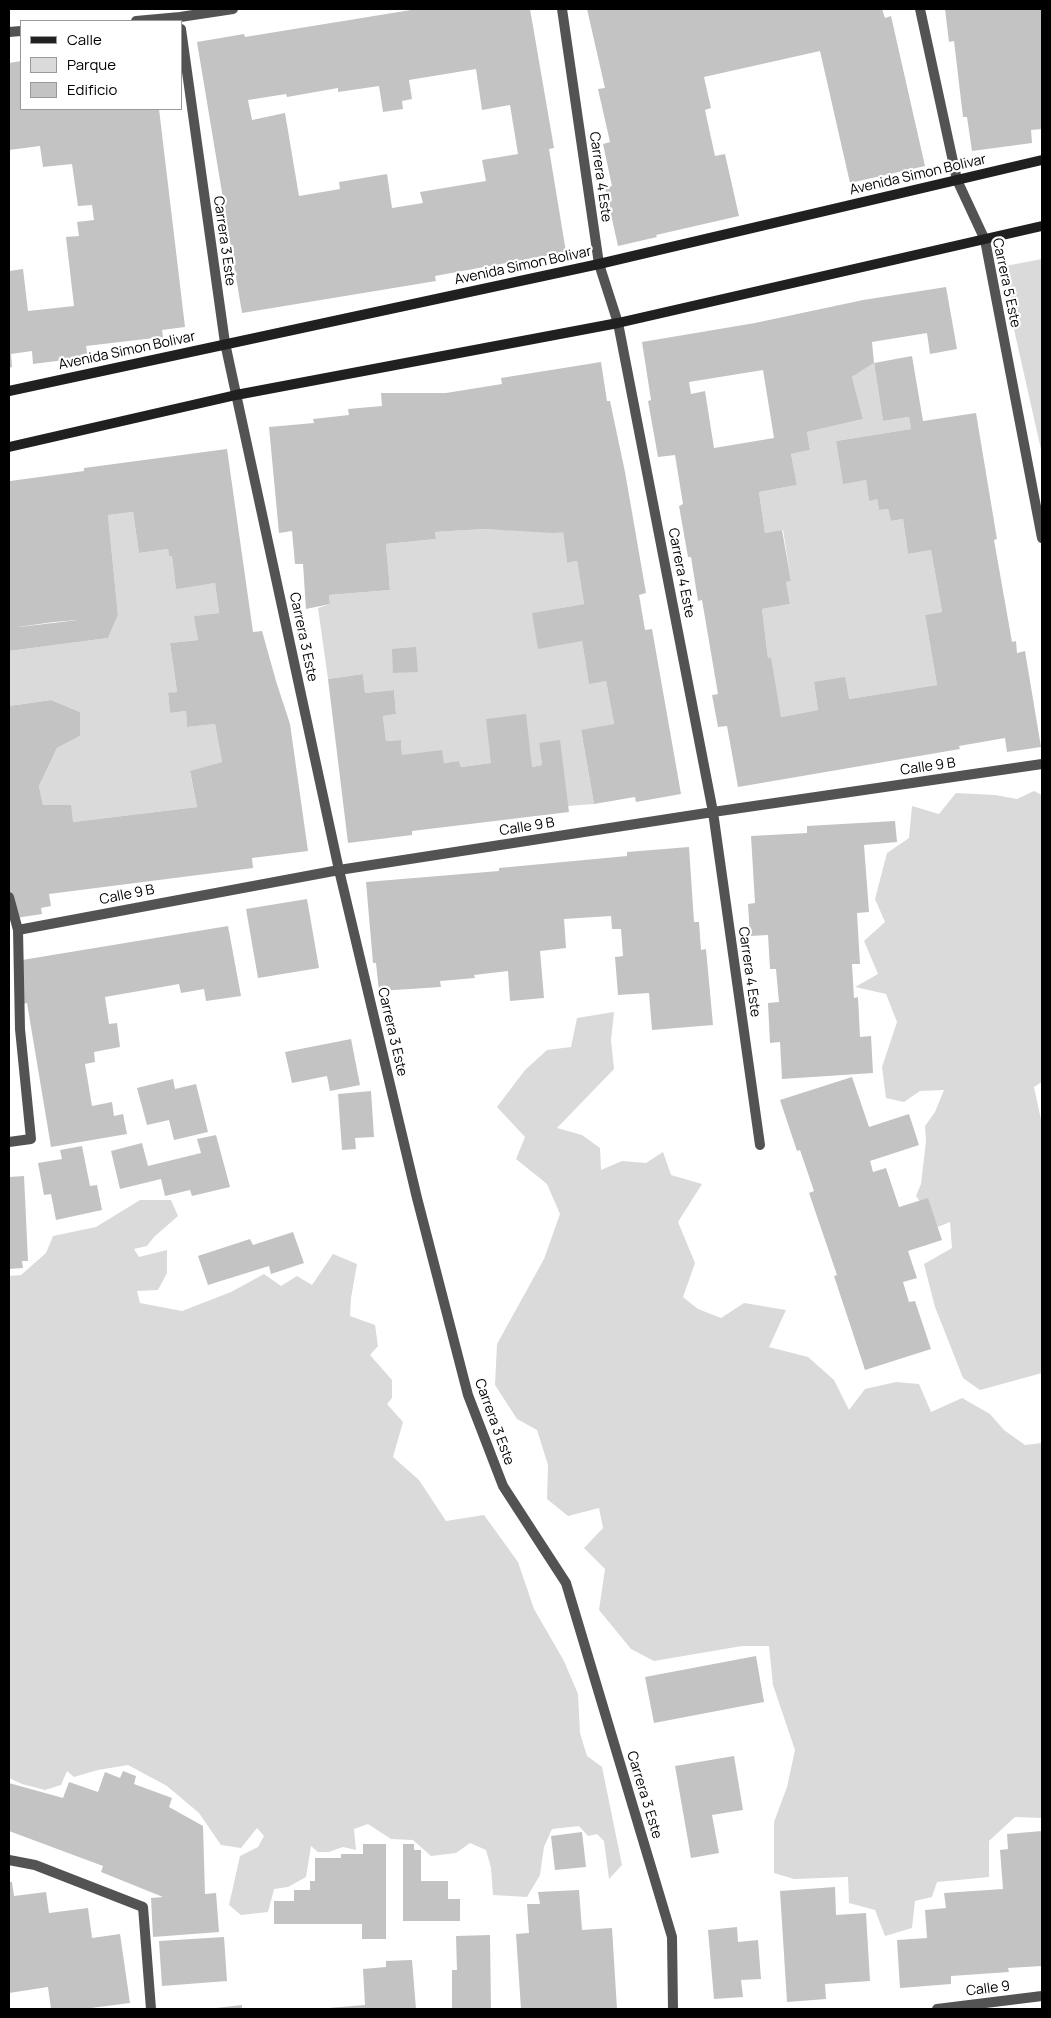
<!DOCTYPE html>
<html>
<head>
<meta charset="utf-8">
<style>
  body { margin:0 }
  #map { position:relative; width:1051px; height:2018px; overflow:hidden; background:#fff; font-family:Manrope,sans-serif }
  canvas { display:block }
  .frame { position:absolute; inset:0; border:10px solid #000; pointer-events:none }
  .legend { position:absolute; left:20px; top:20px; width:162px; height:90px; box-sizing:border-box; background:#fff; border:1px solid #999; margin:0; padding:6px 9px; list-style:none; font-size:15px; color:#000 }
  .legend li { display:flex; align-items:center; gap:10px; height:25px }
  .legend b { width:25px; border:1px solid #999 }
</style>
</head>
<body>
<div id="map">
<canvas width="1051" height="2018"></canvas>
<div class="frame"></div>
<ul class="legend">
<li><b style="height:6px;background:#202020"></b>Calle</li>
<li><b style="height:14px;background:#dadada"></b>Parque</li>
<li><b style="height:14px;background:#c3c3c3"></b>Edificio</li>
</ul>
</div>
<script>
const ctx = document.querySelector('canvas').getContext('2d');
ctx.lineJoin = 'round';
function paint(path, color) { ctx.fillStyle = color; ctx.fill(path, 'evenodd'); }
const poly = rows => new Path2D(rows.map(r => 'M' + r).join(''));
function trace(path, color, width, dash) { ctx.strokeStyle = color; ctx.lineWidth = width; ctx.lineCap = dash ? 'butt' : 'round'; ctx.setLineDash(dash || []); ctx.stroke(path); }
function label(font, color, halo, rows, align = 'center') {
  ctx.font = font + ' Manrope,sans-serif'; ctx.lineWidth = 4.5; ctx.setLineDash([]); ctx.textBaseline = 'middle'; ctx.strokeStyle = halo; ctx.fillStyle = color; for (const [text, x, y, turn = 0] of rows) {
    ctx.save(); ctx.translate(x, y); ctx.rotate((+turn || 0) * Math.PI / 180); ctx.textAlign = isNaN(turn) ? turn : align; if (halo) ctx.strokeText(text, 0, 0); ctx.fillText(text, 0, 0); ctx.restore();
  }
}
paint(poly([
  [1042,259,1042,454,1000,267],
  [874,363,883,421,909,417,911,429,836,441,843,483,866,480,869,500,877,499,879,510,888,509,891,521,903,519,908,554,931,550,942,612,925,615,937,685,849,699,814,682,818,710,781,717,768,658,762,609,790,604,786,582,791,581,783,530,765,533,759,492,797,485,791,454,810,450,807,432,863,419,852,377],
  [133,512,139,553,168,549,169,556,172,556,176,588,215,583,219,613,195,616,198,640,170,643,177,692,168,694,170,713,186,711,187,727,215,724,222,762,190,772,197,807,73,822,43,805,39,786,57,748,80,736,80,712,51,700,9,706,9,651,108,638,118,615,108,515],
  [484,529,563,532,567,563,577,561,584,604,533,613,582,641,589,683,606,681,614,724,581,731,594,804,568,806,539,743,542,765,532,767,491,763,461,767,459,761,444,763,402,755,401,740,386,741,383,716,396,714,394,690,365,693,363,674,328,679,318,608,330,604,329,595,390,590,386,544,436,539,435,532],
  [1034,791,1042,795,1042,1082,1034,1087,1042,1124,1042,1373,980,1390,963,1378,935,1307,924,1264,952,1248,950,1222,938,1227,916,1196,921,1184,923,1167,926,1141,925,1126,935,1112,944,1090,920,1091,904,1102,886,1098,882,1067,897,1022,886,994,855,987,878,974,864,941,885,922,875,899,887,853,909,838,912,806,939,814,956,793,995,795,1017,799],
  [614,1012,611,1040,614,1069,557,1128,582,1135,600,1148,601,1170,622,1161,646,1163,663,1152,671,1175,702,1184,678,1222,695,1263,683,1297,698,1309,721,1318,744,1303,786,1310,769,1347,808,1357,834,1380,849,1410,865,1389,896,1382,919,1384,931,1412,962,1398,990,1414,1004,1430,1025,1445,1042,1443,1042,1818,1015,1817,989,1841,989,1877,937,1882,932,1897,915,1901,912,1928,885,1936,875,1910,849,1903,848,1877,794,1879,774,1873,774,1822,787,1787,795,1750,773,1685,769,1646,742,1646,654,1661,631,1649,599,1610,605,1569,584,1548,603,1528,599,1508,568,1516,547,1499,548,1465,537,1430,517,1419,495,1385,497,1344,544,1259,560,1214,547,1184,516,1159,525,1137,497,1107,525,1070,547,1050,571,1047,577,1018],
  [140,1200,171,1200,178,1216,154,1237,147,1246,134,1249,139,1257,167,1250,167,1273,158,1290,137,1291,140,1303,182,1311,231,1292,264,1274,281,1286,297,1276,312,1285,333,1254,357,1264,351,1298,350,1316,375,1325,378,1346,370,1355,392,1380,392,1398,387,1404,403,1422,393,1457,419,1480,446,1521,484,1515,518,1562,534,1609,564,1661,578,1694,580,1733,587,1756,602,1767,622,1865,609,1879,604,1841,597,1834,588,1836,579,1826,552,1829,544,1847,540,1875,527,1897,493,1895,491,1868,486,1850,470,1843,456,1853,431,1856,413,1840,391,1839,368,1824,354,1829,356,1850,343,1847,329,1852,318,1852,311,1846,306,1877,288,1887,274,1889,268,1912,241,1915,229,1905,240,1856,258,1847,264,1836,257,1828,241,1848,221,1845,199,1813,167,1786,128,1765,98,1770,74,1777,67,1771,61,1785,45,1790,22,1784,9,1778,9,1276,21,1275,46,1253,53,1236,96,1227]
]), '#dadada');
paint(poly([
  [417,9,530,9,554,148,549,149,566,252,435,276,436,281,242,313,197,42,244,34,245,37],
  [476,69,482,110,510,105,518,154,482,160,486,181,420,192,423,203,392,208,387,174,339,182,340,189,299,196,285,113,252,120,248,100,286,94,287,97,338,88,338,92,379,86,383,112,403,109,402,101,412,99,409,80],
  [587,9,882,9,885,18,891,16,925,166,850,183,820,51,704,77,711,108,705,110,715,156,725,154,739,216,656,235,657,237,618,246,605,188,612,186,603,144,610,142,598,89,605,88],
  [945,9,1042,9,1042,129,1031,130,1032,143,972,151,967,117,963,117,954,41,949,42],
  [21,61,21,109,159,109,185,327,162,330,163,337,86,346,88,357,33,364,32,351,11,354,12,367,9,368,9,271,23,269,28,311,74,306,66,237,79,236,77,222,94,220,92,205,78,206,72,164,43,167,40,146,9,150,9,63],
  [946,287,957,349,930,354,927,333,872,342,874,363,912,356,923,421,976,413,997,539,994,540,1012,642,1016,641,1017,653,1025,651,1041,747,1007,752,1005,738,959,746,960,749,738,787,727,726,718,727,712,695,718,694,702,600,698,601,691,557,688,557,679,506,683,504,675,455,658,457,648,401,651,400,642,342,755,323,863,300],
  [874,363,883,421,909,417,911,429,836,441,843,484,866,480,869,501,877,499,879,510,888,509,891,521,903,519,908,554,931,550,942,612,925,615,937,685,849,699,845,677,814,682,818,710,781,717,771,658,768,658,762,609,790,604,786,582,791,581,782,530,765,533,759,492,797,485,791,454,810,450,807,432,863,419,852,377],
  [763,370,774,438,714,448,705,391,691,394,689,382],
  [601,362,607,401,610,401,625,472,646,593,639,595,645,630,652,629,681,794,636,802,635,797,594,804,581,730,614,724,606,681,589,684,582,641,538,649,532,613,584,604,577,561,567,563,563,532,554,533,484,529,435,532,436,539,386,544,390,590,329,595,330,604,306,609,303,564,295,564,292,531,279,533,269,427,314,423,313,419,349,415,348,409,382,406,381,393,446,393,502,384,501,378],
  [227,449,253,632,262,631,276,681,290,724,308,851,252,858,253,868,49,894,51,906,41,908,42,914,9,919,9,706,51,700,80,712,80,736,57,748,39,786,43,805,71,805,73,822,197,807,190,771,222,762,215,724,187,727,186,711,170,713,168,693,177,692,170,643,198,640,194,616,219,613,215,583,176,589,172,556,169,556,168,549,139,553,133,512,108,515,118,615,108,638,9,651,10,481,84,471,84,468],
  [78,620,19,627,18,627,54,622],
  [416,647,418,672,393,673,392,649],
  [363,674,365,693,394,690,396,714,383,716,386,741,401,740,402,755,442,750,444,763,459,761,461,767,491,763,486,719,526,714,532,767,542,765,539,743,560,740,569,812,412,831,412,835,348,843,328,679],
  [895,821,897,842,864,845,869,912,857,913,860,964,852,964,854,998,858,997,860,1037,871,1036,873,1073,782,1079,780,1042,770,1043,768,1003,779,1002,776,969,770,969,768,935,750,936,748,904,755,903,751,836,807,833,807,826],
  [689,847,694,922,699,922,701,950,706,949,713,1025,652,1030,649,993,618,995,615,957,623,956,621,929,612,929,611,916,564,919,566,948,540,951,544,998,510,1001,508,971,474,975,475,978,440,981,441,987,379,991,376,963,373,963,366,882,499,871,499,868,627,856,627,852],
  [307,899,319,968,258,978,246,909],
  [228,926,241,996,206,1001,204,989,181,993,179,984,105,997,109,1024,117,1023,120,1047,94,1052,95,1062,85,1064,92,1106,112,1102,114,1116,123,1114,127,1134,51,1147,27,1003,23,1004,16,961],
  [351,1039,360,1085,330,1091,327,1076,292,1083,285,1052],
  [852,1077,869,1127,909,1114,919,1145,870,1161,873,1172,886,1168,899,1207,928,1198,942,1240,908,1251,917,1278,903,1282,909,1302,915,1301,931,1349,865,1370,834,1276,837,1275,809,1193,814,1191,800,1150,797,1151,780,1100],
  [173,1079,175,1089,196,1084,208,1132,174,1140,169,1120,147,1125,137,1088],
  [371,1091,374,1137,355,1138,356,1149,342,1150,338,1094],
  [216,1135,230,1187,192,1196,190,1190,165,1196,161,1179,120,1189,111,1151,142,1143,148,1166,201,1153,197,1139],
  [82,1146,90,1186,97,1185,102,1210,56,1220,51,1194,44,1195,38,1163,62,1159,60,1150],
  [24,1176,28,1261,22,1261,23,1268,9,1269,9,1177],
  [293,1232,304,1263,271,1274,269,1266,208,1285,198,1256,250,1239,253,1245],
  [756,1656,764,1702,654,1723,645,1677],
  [734,1756,743,1810,712,1815,719,1853,691,1858,675,1766],
  [123,1771,136,1776,134,1784,172,1798,169,1807,203,1826,205,1894,216,1893,219,1932,153,1937,151,1898,163,1897,101,1872,103,1866,9,1831,9,1783,63,1798,69,1782,98,1792,105,1772,120,1778],
  [1042,1831,1042,1966,1008,1968,1009,1972,951,1976,951,1984,900,1988,897,1940,927,1938,925,1910,946,1908,944,1893,1003,1889,1000,1850,1008,1849,1007,1834],
  [582,1832,586,1867,555,1870,551,1836],
  [363,1844,386,1844,386,1939,362,1939,362,1924,274,1924,274,1901,294,1901,294,1890,310,1890,310,1881,315,1881,315,1858,341,1858,341,1854,363,1854],
  [403,1844,414,1844,414,1850,421,1850,421,1881,448,1881,448,1899,460,1899,460,1921,403,1921],
  [9,1882,12,1882,14,1896,46,1892,49,1913,88,1908,92,1938,120,1934,130,2003,83,2009,51,2009,48,1987,9,1993],
  [835,1887,836,1915,866,1913,870,1981,825,1984,826,1999,787,2002,780,1891],
  [579,1890,582,1930,612,1928,617,2009,521,2009,516,1934,529,1933,527,1904,540,1904,538,1892],
  [737,1927,738,1942,758,1940,761,1979,741,1980,743,1997,714,1999,708,1930],
  [490,1935,491,2009,452,2009,452,1970,457,1970,456,1936],
  [224,1937,227,1981,162,1986,159,1941],
  [412,1960,416,2009,329,2009,328,2008,365,2005,363,1969,386,1967,386,1961],
  [242,2005,242,2009,216,2009,216,2008]
]), '#c3c3c3');
trace(poly([
  [562,9,599,264,618,323,713,812,760,1145],
  [920,9,957,180,985,240,1042,538],
  [136,21,180,17,233,9],
  [181,29,225,343,339,870,417,1198,468,1395,503,1486,566,1583,672,1937,673,2009],
  [9,32,21,31],
  [9,897,18,930,20,1029,31,1139,9,1142],
  [18,930,339,870,713,812,1042,764],
  [9,1860,35,1865,143,1907,151,2009],
  [937,2009,1042,1996]
]), '#535353', 10);
trace(poly([
  [9,391,599,264,1042,160],
  [9,447,236,395,618,323,1042,226]
]), '#202020', 10);
label('14px', '#000', '#fff', [
  ["Avenida Simon Bolivar",918,175,-13],
  ["Carrera 4 Este",600,177,82],
  ["Carrera 3 Este",224,241,82],
  ["Avenida Simon Bolivar",523,266,-12],
  ["Carrera 5 Este",1006,283,78],
  ["Avenida Simon Bolivar",127,351,-12],
  ["Carrera 4 Este",681,573,79],
  ["Carrera 3 Este",303,637,78],
  ["Calle 9 B",928,767,-8],
  ["Calle 9 B",527,827,-9],
  ["Calle 9 B",127,895,-11],
  ["Carrera 4 Este",749,972,82],
  ["Carrera 3 Este",392,1032,77],
  ["Carrera 3 Este",494,1422,70],
  ["Carrera 3 Este",644,1795,73],
  ["Calle 9",988,1989,-7]
]);
</script>
</body>
</html>
